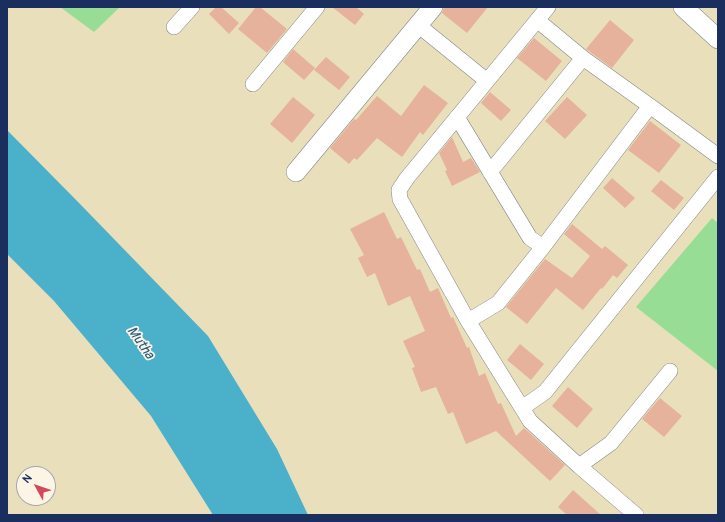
<!DOCTYPE html>
<html>
<head>
<meta charset="utf-8">
<style>
  body { margin:0 }
  #map { position:relative; width:725px; height:522px; overflow:hidden; background:#e9dfba; font-family:Pangolin,sans-serif }
  canvas { display:block }
  .frame { position:absolute; inset:0; border:8px solid #1b2f5e; pointer-events:none }
  .north { position:absolute; left:16px; top:466px; width:40px; height:40px; box-sizing:border-box; background:#fcf5e5; border:1px solid #a2a6af; border-radius:50%; rotate:310deg; font-size:11px; font-weight:700; line-height:16px; text-align:center; color:#1b2f5e }
  .north::after { content:''; display:block; margin:auto; width:14px; height:18px; background:#d1495b; clip-path:polygon(50% 0,100% 100%,50% 72%,0 100%) }
</style>
</head>
<body>
<div id="map">
<canvas width="725" height="522"></canvas>
<div class="frame"></div>
<div class="north">N</div>
</div>
<script>
const ctx = document.querySelector('canvas').getContext('2d');
ctx.lineJoin = 'round';
function paint(path, color) { ctx.fillStyle = color; ctx.fill(path, 'evenodd'); }
const poly = rows => new Path2D(rows.map(r => 'M' + r).join(''));
function trace(path, color, width, dash) { ctx.strokeStyle = color; ctx.lineWidth = width; ctx.lineCap = dash ? 'butt' : 'round'; ctx.setLineDash(dash || []); ctx.stroke(path); }
function label(font, color, halo, rows, align = 'center') {
  ctx.font = font + ' Pangolin,sans-serif'; ctx.lineWidth = 3.5; ctx.setLineDash([]); ctx.textBaseline = 'middle'; ctx.strokeStyle = halo; ctx.fillStyle = color; for (const [text, x, y, turn = 0] of rows) {
    ctx.save(); ctx.translate(x, y); ctx.rotate((+turn || 0) * Math.PI / 180); ctx.textAlign = isNaN(turn) ? turn : align; if (halo) ctx.strokeText(text, 0, 0); ctx.fillText(text, 0, 0); ctx.restore();
  }
}
paint(poly([
  [60,7,120,7,94,32],
  [712,218,718,223,718,371,636,307]
]), '#98dd96');
paint(poly([
  [7,130,81,205,208,336,277,449,308,515,213,515,151,416,54,301,7,254]
]), '#4bb1ca');
paint(poly([
  [216,7,221,7,239,23,229,34,209,14],
  [256,7,260,7,287,29,267,53,238,29],
  [332,7,356,7,364,14,355,25],
  [444,7,488,7,467,33,442,13],
  [610,20,634,40,612,68,586,49],
  [534,38,562,61,546,81,517,58],
  [293,49,315,68,304,80,283,62],
  [326,57,350,77,339,90,314,70],
  [424,85,448,103,423,135,420,132,402,157,377,138,357,160,354,158,349,164,330,148,354,119,356,120,377,96,401,116],
  [490,92,511,110,501,121,481,103],
  [293,97,315,115,292,143,270,124],
  [567,97,587,115,565,139,545,121],
  [650,121,681,145,659,173,628,150],
  [452,137,463,162,471,158,480,172,452,186,445,171,447,170,439,153],
  [612,178,635,198,625,208,603,188],
  [661,180,684,198,674,210,651,191],
  [384,212,397,239,401,237,417,270,420,269,430,292,438,288,451,318,453,317,467,348,469,347,479,376,485,373,498,404,501,403,516,436,524,428,565,465,550,481,496,431,466,444,453,412,448,414,436,387,421,392,412,368,415,367,403,341,425,331,410,296,388,306,375,273,367,277,358,258,364,255,350,229],
  [572,224,602,249,605,246,628,265,617,278,613,275,602,289,601,288,583,310,556,288,527,324,506,307,545,259,572,278,590,256,564,234],
  [520,344,544,364,531,380,507,360],
  [568,387,593,409,577,428,552,406],
  [660,398,682,416,664,437,642,419],
  [573,490,601,515,567,515,558,507]
]), '#e6b29b');
const minor = poly([
  [548,7,407,178,399,190,400,199,468,321,530,421,579,466,611,443,670,371],
  [418,25,487,81],
  [174,27,192,7],
  [253,84,317,7],
  [650,106,718,156],
  [457,117,530,238,543,247],
  [490,172,583,58],
  [468,321,498,303,543,247,650,106,583,58,537,20],
  [522,408,545,392,718,177],
  [579,466,636,515]
]);
const tertiary = poly([
  [683,7,718,39],
  [296,172,433,7]
]);
trace(minor, '#82878c', 16);
trace(tertiary, '#82878c', 20);
trace(minor, '#fff', 15);
trace(tertiary, '#fff', 19);
label('italic 14px', '#2c5c84', '#fcf5e5', [
  ["Mutha",140,343,55]
]);
</script>
</body>
</html>
